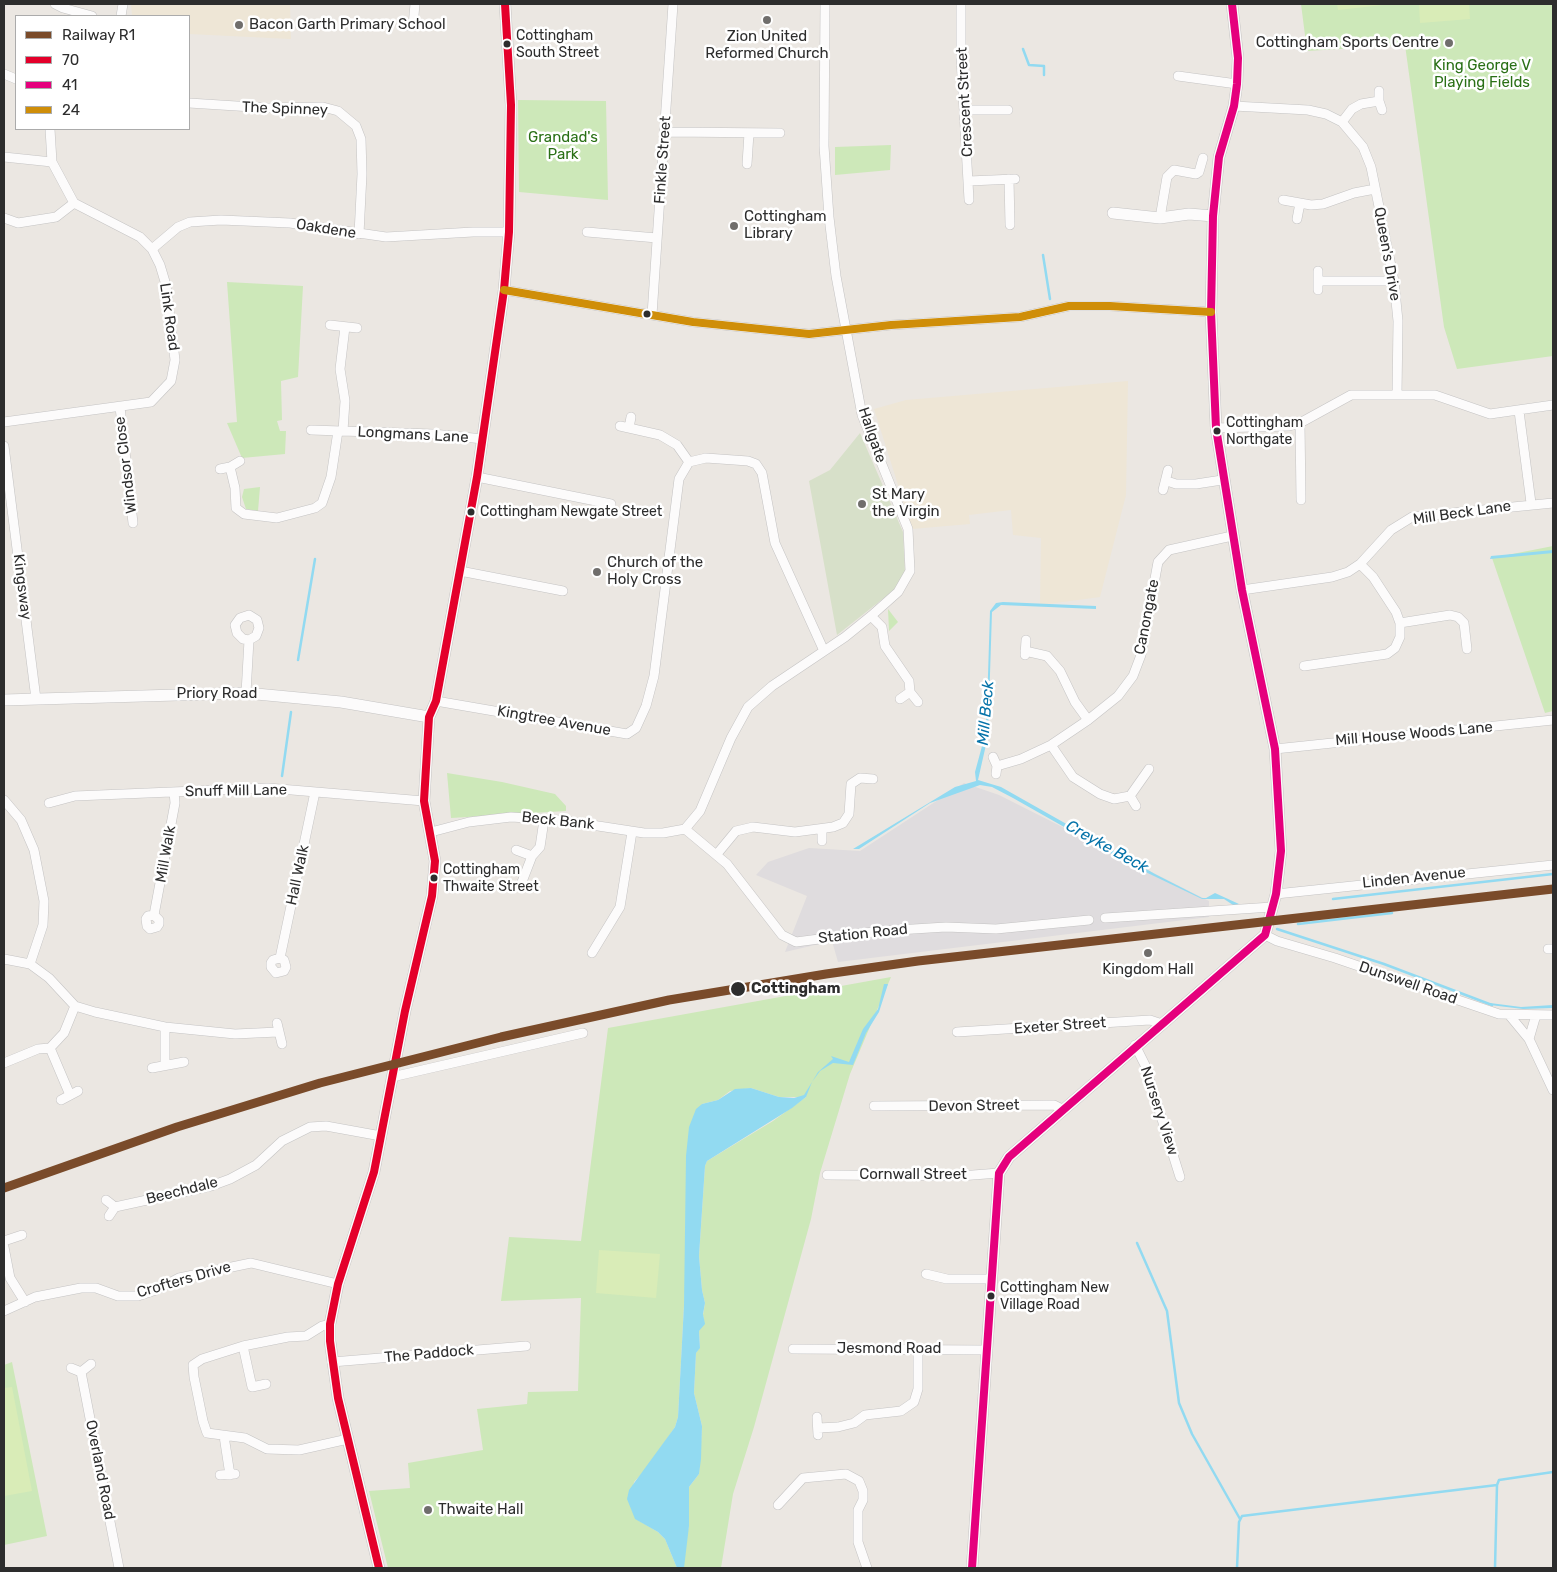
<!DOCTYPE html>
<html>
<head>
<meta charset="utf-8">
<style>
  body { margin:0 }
  #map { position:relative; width:1557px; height:1572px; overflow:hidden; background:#ebe7e2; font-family:Rubik,sans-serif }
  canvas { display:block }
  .frame { position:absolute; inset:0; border:5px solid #2d2d2d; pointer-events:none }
  .legend { position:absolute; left:15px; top:15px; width:175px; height:115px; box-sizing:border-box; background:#fff; border:1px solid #ababab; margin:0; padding:6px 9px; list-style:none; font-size:15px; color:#2d2d2d }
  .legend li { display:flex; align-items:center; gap:10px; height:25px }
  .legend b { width:25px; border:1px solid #ababab }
</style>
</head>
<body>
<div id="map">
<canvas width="1557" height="1572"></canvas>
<div class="frame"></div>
<ul class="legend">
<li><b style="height:6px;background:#7a4b2a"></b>Railway R1</li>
<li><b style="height:6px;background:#e4002b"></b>70</li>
<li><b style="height:6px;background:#e5007d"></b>41</li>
<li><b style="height:6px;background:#cf8e09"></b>24</li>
</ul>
</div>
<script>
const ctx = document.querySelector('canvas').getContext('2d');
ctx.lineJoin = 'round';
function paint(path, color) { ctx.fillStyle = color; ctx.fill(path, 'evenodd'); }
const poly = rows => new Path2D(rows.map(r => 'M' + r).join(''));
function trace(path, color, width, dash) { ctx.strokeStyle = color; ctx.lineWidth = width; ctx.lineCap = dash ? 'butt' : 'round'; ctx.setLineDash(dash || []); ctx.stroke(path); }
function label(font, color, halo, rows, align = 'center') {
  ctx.font = font + ' Rubik,sans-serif'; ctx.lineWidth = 5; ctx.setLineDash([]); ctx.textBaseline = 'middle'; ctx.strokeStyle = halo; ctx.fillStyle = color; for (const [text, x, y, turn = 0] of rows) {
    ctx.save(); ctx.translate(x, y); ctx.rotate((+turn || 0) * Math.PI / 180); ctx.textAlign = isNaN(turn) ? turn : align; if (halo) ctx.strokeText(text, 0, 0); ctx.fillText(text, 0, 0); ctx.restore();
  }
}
paint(poly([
  [964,783,999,795,1209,901,1209,917,838,962,832,941,785,952,807,896,756,875,768,862,809,848,860,851]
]), '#dfdcde');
paint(poly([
  [131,4,290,4,291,39,189,34,189,16,132,16],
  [1128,381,1126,495,1100,597,1040,605,1041,538,1013,535,1011,510,969,515,970,524,912,529,874,409,906,400]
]), '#eee6d6');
paint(poly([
  [1301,4,1553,4,1553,356,1457,369,1444,327,1405,45,1307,51],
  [518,100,606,101,608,200,519,192],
  [891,145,890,170,835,175,835,147],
  [227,282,303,286,298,377,281,381,282,420,277,421,280,431,286,431,285,454,242,458,227,423,237,422],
  [260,487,258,511,246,509,242,497,244,489],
  [1553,546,1553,711,1545,713,1492,558],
  [888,609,898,622,889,631],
  [447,773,502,782,555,794,566,806,566,811,451,818],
  [891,977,850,1074,820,1173,811,1219,754,1427,733,1494,721,1568,679,1568,689,1526,689,1487,699,1474,702,1426,694,1393,696,1353,700,1347,699,1331,704,1320,703,1315,705,1303,702,1290,699,1256,705,1166,707,1161,773,1121,806,1097,779,1097,751,1088,730,1091,718,1100,702,1104,684,1305,678,1417,675,1427,648,1467,634,1482,631,1508,636,1519,658,1532,665,1539,677,1568,388,1568,369,1491,410,1488,408,1463,483,1450,477,1409,527,1404,528,1392,578,1391,581,1298,501,1301,509,1237,581,1241,608,1028],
  [12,1362,47,1536,4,1545,4,1365]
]), '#cde8b9');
paint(poly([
  [860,433,903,532,905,572,894,590,837,635,809,481,830,470]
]), '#d7e0c9');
paint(poly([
  [1337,4,1383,4,1383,5,1338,10],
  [1419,4,1469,4,1470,19,1420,23],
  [599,1250,660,1254,656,1298,596,1293],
  [12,1387,32,1491,4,1496,4,1388]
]), '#d9ecb7');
paint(poly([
  [1553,550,1553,553,1490,559,1491,556,1502,555],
  [1003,602,1096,606,1096,609,1001,605,992,612,988,736,978,780,1001,787,1155,874,1202,898,1206,898,1215,893,1239,904,1236,907,1224,899,1202,899,1133,866,1013,798,992,787,980,785,930,803,859,849,853,849,955,787,976,781,975,772,985,735,987,707,990,611,996,603],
  [884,984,888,984,879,1012,866,1033,853,1065,833,1063,820,1071,812,1082,818,1072,833,1059,831,1056,849,1062,863,1029,878,1009],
  [1490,1003,1521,1007,1553,1005,1553,1008,1523,1009,1490,1005],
  [812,1082,806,1097,792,1108,707,1161,705,1166,699,1256,702,1290,705,1303,703,1314,705,1324,699,1331,700,1348,696,1353,694,1393,702,1426,701,1459,699,1474,689,1487,689,1526,684,1568,677,1568,665,1539,658,1532,635,1519,627,1499,629,1490,675,1427,678,1417,684,1305,686,1156,689,1127,696,1109,702,1104,718,1100,735,1089,751,1088,779,1097,794,1098,804,1095]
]), '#92daf1');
trace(poly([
  [1023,49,1029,65,1044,66,1044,75],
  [1043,255,1050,299],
  [298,660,315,559],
  [282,776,291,712],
  [1333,899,1553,874],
  [1298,924,1392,913],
  [1277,929,1384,964,1492,1005],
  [1137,1243,1167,1311,1179,1403,1192,1434,1240,1519],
  [1237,1568,1239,1522,1242,1516,1497,1485],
  [1495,1568,1497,1485,1499,1480,1553,1472]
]), '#92daf1', 2.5);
const street = poly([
  [55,4,63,8,92,16],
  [961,4,961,57,969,200],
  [121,16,123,4],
  [406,26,413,26,415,4],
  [4,74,16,79],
  [1178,76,1237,84],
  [1379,91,1379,101,1382,110],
  [189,103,268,108,323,107,338,111,356,126,361,139,362,174,359,234],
  [1234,106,1308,110,1326,114,1342,122,1363,147,1371,167,1394,281,1398,321,1397,395],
  [965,110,1008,110],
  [1342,122,1352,109,1361,104,1379,101],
  [666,132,780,133],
  [4,157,52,162],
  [747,164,749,133],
  [1009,179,1010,225],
  [969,181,1015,179],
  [1283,200,1311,205,1323,204,1354,193,1375,189],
  [4,218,18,223,56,217,74,203],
  [1160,218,1167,177,1174,170,1196,174,1199,172,1203,158],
  [1297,219,1300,203],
  [587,232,657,238],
  [152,249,178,227,190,222,221,220,290,223,386,237,473,232,509,232],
  [1319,281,1394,281],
  [504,290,693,322,809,334,891,325,1020,317,1069,306,1110,306,1211,312],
  [1318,290,1318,271],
  [652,315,673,4],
  [330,325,357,328],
  [120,407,133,523],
  [1519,411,1531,503],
  [4,422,151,402,171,381,175,360,166,285,160,265,152,249,140,237,74,203,52,162,50,129],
  [1300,423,1301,500],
  [629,428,631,417],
  [1216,428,1289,426,1300,423,1351,395,1435,395,1490,414,1553,405],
  [311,430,433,434,483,439],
  [343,431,345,401,340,369,345,327],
  [4,446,36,699],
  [689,462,706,458,748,461,756,464,762,473,775,543,824,651],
  [230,467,235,488,236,508,244,514,277,518,315,508,322,503,331,477,338,431],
  [220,469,230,467,240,461],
  [477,477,611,504],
  [1167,481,1176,484,1196,484,1222,480],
  [1163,490,1168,470],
  [460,571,563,591],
  [1242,590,1332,577,1348,572,1360,564,1391,530,1412,517,1553,503],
  [871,616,882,627,885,646,909,681,910,692,918,702],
  [1400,623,1450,615,1458,617,1464,623,1467,649],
  [1025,651,1047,656,1060,671,1075,702,1088,720],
  [1025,655,1026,640],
  [1304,666,1387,654,1395,648,1400,637,1400,623,1396,612,1373,577,1360,564],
  [246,693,249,640,243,639,237,633,235,625,240,618,249,615,257,620,259,628,256,636,249,640],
  [900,699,910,692],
  [436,701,627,734,636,728,646,706,654,676,679,479,689,462,677,445,660,435,620,426],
  [1051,745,1073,777,1100,794,1114,799,1130,796,1149,769],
  [1275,749,1553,720],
  [993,757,997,766,996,774],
  [997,766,1021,759,1051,745,1088,720,1118,696,1133,676,1141,655,1158,562,1169,550,1232,536],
  [1130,796,1136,806],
  [4,800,21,820,34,850,44,901,43,925,30,964],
  [49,803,75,796,268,788,424,801],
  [685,829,700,811,731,738,748,707,772,686,845,637,871,616,898,592,910,571,908,529,862,415,836,276,829,217,824,146,825,4],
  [685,829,727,864,782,935,796,942,881,931,946,927,996,929,1089,920],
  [822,829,822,841],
  [431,832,469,822,511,817,559,820,644,833,663,833,685,829],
  [516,850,532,856],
  [717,854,736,831,753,827,795,832,833,827,843,823,849,814,851,784,860,778,873,779],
  [520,887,532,856,540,847,544,820],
  [1276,894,1553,865],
  [154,915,159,920,159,924,157,927,150,929,147,926,146,919,148,916,154,915,175,803,174,792],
  [1105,918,1272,907],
  [1265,935,1277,941,1335,958,1499,1014,1553,1015],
  [1548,949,1553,949],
  [592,953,620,907,632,832],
  [280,958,284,960,286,967,284,971,276,973,271,967,271,963,273,960,280,958,315,792],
  [4,959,30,964,49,978,75,1006,95,1012,165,1027,235,1034,278,1032],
  [1510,1016,1529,1039,1553,1090],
  [277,1023,282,1044],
  [957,1032,1150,1020,1162,1024],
  [1529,1039,1536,1015],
  [1135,1045,1145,1065,1180,1177],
  [50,1048,70,1095],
  [4,1063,38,1049,50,1048,64,1033,75,1006],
  [165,1064,165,1027],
  [152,1068,184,1062],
  [392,1077,583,1033],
  [61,1100,78,1091],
  [874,1106,1054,1105,1064,1110],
  [827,1175,960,1176,999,1173],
  [106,1200,115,1207,109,1216],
  [115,1207,211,1186,230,1179,256,1165,282,1141,310,1127,326,1126,381,1136],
  [4,1241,22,1235],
  [4,1247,10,1278,25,1302],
  [926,1274,947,1279,990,1279],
  [4,1311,35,1297,81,1288,96,1288,118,1296,138,1296,156,1290,179,1278,251,1263,338,1284],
  [330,1324,322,1326,306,1336,288,1337,243,1346,202,1359,193,1365,194,1377,203,1421,207,1433,245,1438,267,1449,299,1450,348,1439],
  [243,1346,252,1387,266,1384],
  [793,1349,985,1350],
  [332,1362,526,1346],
  [71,1368,81,1372,91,1364],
  [81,1372,119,1568],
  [817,1417,818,1435],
  [818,1428,838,1427,854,1423,865,1415,901,1411,914,1402,918,1389,918,1350],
  [224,1436,230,1475],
  [220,1475,235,1474],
  [778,1505,803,1478,846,1474,859,1481,863,1491,863,1500,858,1510,858,1542,867,1568]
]);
const secondary = poly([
  [1113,213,1160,218,1189,214,1213,216],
  [4,700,246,693,341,702,429,717],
  [379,1568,338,1398,330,1341,330,1324,338,1284,374,1172,405,1011,432,896,435,861,424,801,429,717,436,701,477,477,504,290,509,232,511,105,505,4],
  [972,1568,999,1173,1009,1157,1265,935,1276,894,1281,851,1275,749,1242,590,1216,428,1211,312,1213,216,1219,157,1234,106,1237,84,1238,58,1232,4]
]);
trace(street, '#c4c3c3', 10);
trace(secondary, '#c4c3c3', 12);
trace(street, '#fcfbfb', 9);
trace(secondary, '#fcfbfb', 11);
trace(poly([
  [4,1188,177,1127,320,1083,501,1037,669,1000,826,974,918,961,1553,889]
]), '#dedee0', 2.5);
trace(poly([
  [379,1568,338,1398,330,1341,330,1324,338,1284,374,1172,405,1011,432,896,435,861,424,801,429,717,436,701,477,477,504,290,509,232,511,105,505,4]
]), '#e4002b', 8);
trace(poly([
  [972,1568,999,1173,1009,1157,1265,935,1276,894,1281,851,1275,749,1242,590,1216,428,1211,312,1213,216,1219,157,1234,106,1237,84,1238,58,1232,4]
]), '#e5007d', 8);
trace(poly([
  [504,290,693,322,809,334,891,325,1020,317,1069,306,1110,306,1211,312]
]), '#cf8e09', 8);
trace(poly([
  [4,1188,177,1127,320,1083,501,1037,669,1000,826,974,918,961,1553,889]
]), '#7a4b2a', 9);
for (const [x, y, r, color] of [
  [767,20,5,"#706e6c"],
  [239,25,5,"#706e6c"],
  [1449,43,5,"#706e6c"],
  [507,44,4.5,"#2d2d2d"],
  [734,226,5,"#706e6c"],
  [647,314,4.5,"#2d2d2d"],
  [1217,431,4.5,"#2d2d2d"],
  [862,504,5,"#706e6c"],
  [471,512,4.5,"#2d2d2d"],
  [597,572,5,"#706e6c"],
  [434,878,4.5,"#2d2d2d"],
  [1148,953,5,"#706e6c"],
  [738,989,8,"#2d2d2d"],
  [991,1296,4.5,"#2d2d2d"],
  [428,1510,5,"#706e6c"]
]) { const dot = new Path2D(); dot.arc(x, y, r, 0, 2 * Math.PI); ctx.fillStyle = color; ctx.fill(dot); trace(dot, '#fff', 2); }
label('14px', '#2d2d2d', '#fff', [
  ["Cottingham",516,36],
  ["South Street",516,53],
  ["Cottingham",1226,423],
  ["Northgate",1226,440],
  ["Cottingham Newgate Street",480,512],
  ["Cottingham",443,870],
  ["Thwaite Street",443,887],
  ["Cottingham New",1000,1288],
  ["Village Road",1000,1305]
], 'left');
label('15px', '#2d2d2d', '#fff', [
  ["Bacon Garth Primary School",249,25],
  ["Zion United",767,37,"center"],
  ["Reformed Church",767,54,"center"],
  ["Cottingham Sports Centre",1439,43,"right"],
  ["Cottingham",744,217],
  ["Library",744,234],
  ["St Mary",872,495],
  ["the Virgin",872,512],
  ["Church of the",607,563],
  ["Holy Cross",607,580],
  ["Kingdom Hall",1148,970,"center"],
  ["Thwaite Hall",438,1510]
], 'left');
label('15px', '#2a7016', '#fff', [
  ["King George V",1482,66],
  ["Playing Fields",1482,83],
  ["Grandad's",563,138],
  ["Park",563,155]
]);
label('15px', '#2d2d2d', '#fff', [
  ["Crescent Street",965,102,-93],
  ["The Spinney",285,109,2],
  ["Finkle Street",663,160,-86],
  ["Oakdene",326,229,9],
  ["Queen's Drive",1387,254,80],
  ["Link Road",169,317,82],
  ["Longmans Lane",413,435,3],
  ["Hallgate",872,435,71],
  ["Windsor Close",126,465,-97],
  ["Mill Beck Lane",1462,513,-8],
  ["Kingsway",22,587,83],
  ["Canongate",1147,617,-79],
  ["Priory Road",217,694],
  ["Kingtree Avenue",554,721,10],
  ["Mill House Woods Lane",1414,734,-5],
  ["Snuff Mill Lane",236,791,-1],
  ["Beck Bank",558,821,6],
  ["Mill Walk",166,854,-80],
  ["Hall Walk",298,875,-78],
  ["Linden Avenue",1414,878,-6],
  ["Station Road",863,934,-6],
  ["Dunswell Road",1408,983,19],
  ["Exeter Street",1060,1026,-4],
  ["Devon Street",974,1106,-1],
  ["Nursery View",1159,1111,72],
  ["Cornwall Street",913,1175],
  ["Beechdale",182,1191,-14],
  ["Crofters Drive",184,1280,-16],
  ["Jesmond Road",889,1349],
  ["The Paddock",429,1354,-5],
  ["Overland Road",100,1470,79]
]);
label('bold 15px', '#2d2d2d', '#fff', [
  ["Cottingham",751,989]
], 'left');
label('italic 16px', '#0573a9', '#fff', [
  ["Mill Beck",986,713,-85],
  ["Creyke Beck",1107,847,29]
]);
</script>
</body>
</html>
